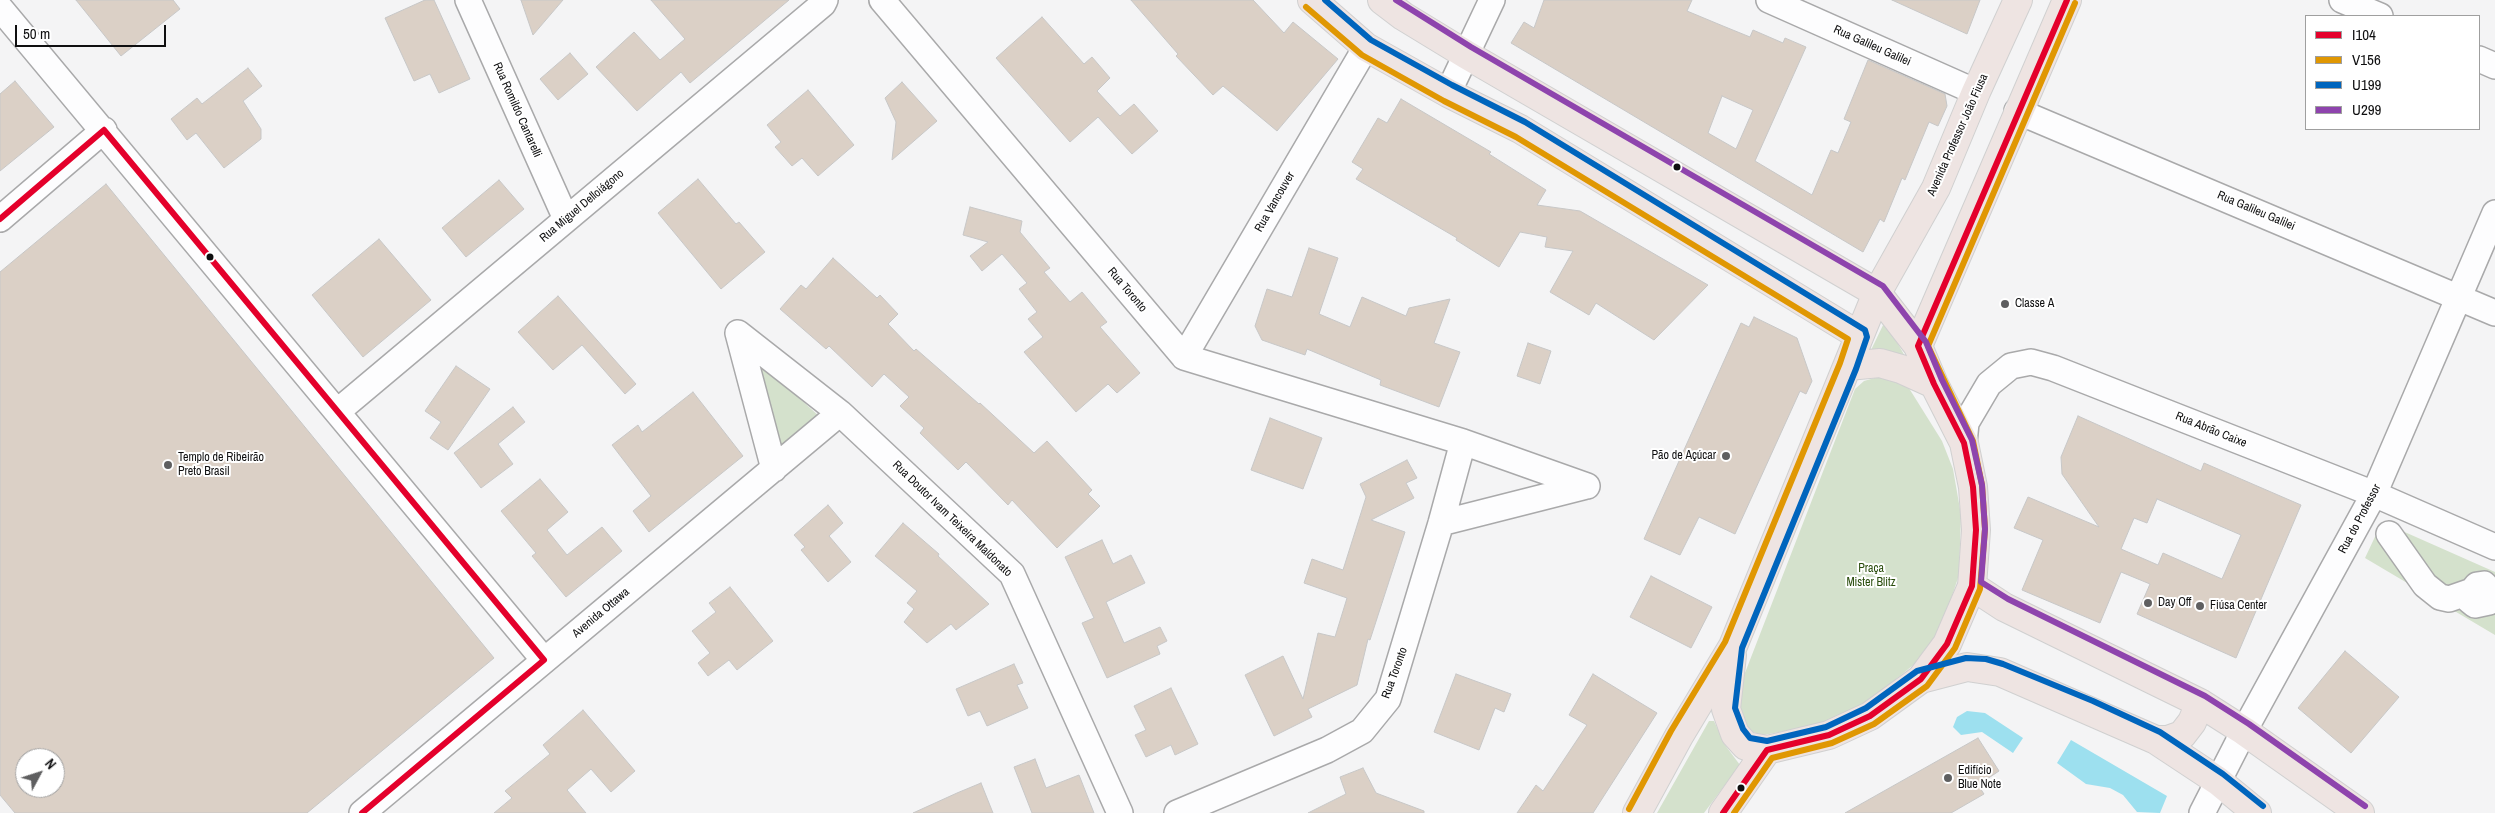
<!DOCTYPE html>
<html>
<head>
<meta charset="utf-8">
<style>
  body { margin:0 }
  #map { position:relative; width:2495px; height:813px; overflow:hidden; background:#f4f4f5; font-family:"Archivo Narrow",sans-serif }
  canvas { display:block }
  .legend { position:absolute; left:2305px; top:15px; width:175px; height:115px; box-sizing:border-box; background:#fff; border:1px solid #9f9f9f; margin:0; padding:6px 9px; list-style:none; font-size:15px; color:#0f0f10 }
  .legend li { display:flex; align-items:center; gap:10px; height:25px }
  .legend b { width:25px; border:1px solid #9f9f9f }
  .north { position:absolute; left:15px; top:748px; width:50px; height:50px; box-sizing:border-box; background:#fff; border:1px solid #9f9f9f; border-radius:50%; rotate:50deg; font-size:14px; font-weight:700; line-height:20px; text-align:center; color:#0f0f10 }
  .north::after { content:''; display:block; margin:auto; width:18px; height:22px; background:#5f5f60; clip-path:polygon(50% 0,100% 100%,50% 72%,0 100%) }
  .scale { position:absolute; left:15px; top:25px; width:151px; height:22px; box-sizing:border-box; border:2px solid #0f0f10; border-top:0; padding-left:6px; font-size:15px; line-height:18px; white-space:nowrap; color:#0f0f10; -webkit-text-stroke:4px #fff; paint-order:stroke }
</style>
</head>
<body>
<div id="map">
<canvas width="2495" height="813"></canvas>
<ul class="legend">
<li><b style="height:6px;background:#e4002b"></b>I104</li>
<li><b style="height:6px;background:#e09702"></b>V156</li>
<li><b style="height:6px;background:#0065bd"></b>U199</li>
<li><b style="height:6px;background:#8e44ad"></b>U299</li>
</ul>
<div class="north">N</div>
<div class="scale">50 m</div>
</div>
<script>
const ctx = document.querySelector('canvas').getContext('2d');
ctx.lineJoin = 'round';
function paint(path, color) { ctx.fillStyle = color; ctx.fill(path, 'evenodd'); }
const poly = rows => new Path2D(rows.map(r => 'M' + r).join(''));
function trace(path, color, width, dash) { ctx.strokeStyle = color; ctx.lineWidth = width; ctx.lineCap = dash ? 'butt' : 'round'; ctx.setLineDash(dash || []); ctx.stroke(path); }
function label(font, color, halo, rows, align = 'center') {
  ctx.font = font + ' "Archivo Narrow",sans-serif'; ctx.lineWidth = 4; ctx.setLineDash([]); ctx.textBaseline = 'middle'; ctx.strokeStyle = halo; ctx.fillStyle = color; for (const [text, x, y, turn = 0] of rows) {
    ctx.save(); ctx.translate(x, y); ctx.rotate((+turn || 0) * Math.PI / 180); ctx.textAlign = isNaN(turn) ? turn : align; if (halo) ctx.strokeText(text, 0, 0); ctx.fillText(text, 0, 0); ctx.restore();
  }
}
paint(poly([
  [1885,321,1906,358,1871,350],
  [756,359,820,417,780,449],
  [1878,377,1893,377,1907,385,1942,441,1953,469,1961,515,1959,575,1949,605,1934,638,1917,662,1869,701,1838,717,1815,725,1764,735,1752,732,1744,723,1739,706,1743,678,1855,389,1864,381],
  [2382,522,2495,572,2495,635,2365,558],
  [1709,721,1714,721,1725,745,1740,765,1704,813,1657,813]
]), '#d4e1cc');
paint(poly([
  [1967,711,1985,713,2023,738,2013,753,1982,732,1961,735,1953,727,1957,717],
  [2071,740,2167,796,2160,813,2137,812,2123,795,2110,788,2086,784,2057,763]
]), '#9de0ef');
const building = poly([
  [76,0,173,0,180,9,121,56,76,0],
  [425,0,434,0,470,79,439,93,430,74,414,81,385,18,425,0],
  [521,0,563,0,533,35,521,0],
  [651,0,789,0,690,83,681,72,637,111,596,67,634,32,660,60,685,39,651,0],
  [1131,0,1253,0,1284,33,1293,22,1338,59,1277,131,1223,86,1213,95,1176,56,1178,54,1131,0],
  [1544,0,1692,0,1687,11,1723,26,1750,37,1753,30,1783,43,1785,38,1806,47,1755,161,1812,195,1831,150,1838,153,1851,122,1844,119,1868,60,1945,94,1947,106,1938,126,1929,122,1905,180,1902,178,1884,222,1880,219,1863,252,1511,43,1524,22,1534,28,1544,0],
  [1722,96,1753,110,1736,149,1708,133,1722,96],
  [1892,0,1980,0,1967,34,1892,0],
  [1042,17,1084,64,1092,57,1110,78,1097,91,1120,116,1134,104,1158,131,1132,154,1098,117,1070,142,996,58,1042,17],
  [570,53,588,74,558,100,540,79,570,53],
  [248,68,262,86,243,101,261,129,261,139,224,168,196,133,187,140,171,119,197,98,202,104,248,68],
  [15,81,54,127,0,171,0,94,15,81],
  [902,82,937,121,892,160,896,122,885,98,902,82],
  [808,90,854,145,818,176,802,158,792,166,775,147,781,142,767,125,808,90],
  [1401,99,1491,152,1489,154,1546,190,1537,205,1580,211,1708,285,1654,340,1596,303,1589,315,1550,292,1573,251,1545,247,1547,237,1520,232,1499,267,1456,240,1457,238,1356,179,1363,169,1352,162,1378,118,1387,123,1401,99],
  [698,179,736,224,739,222,765,252,721,289,658,213,698,179],
  [499,180,524,209,466,257,442,228,499,180],
  [106,184,494,658,307,813,15,813,0,795,0,272,106,184],
  [25,758,55,758,55,788,25,788,25,758],
  [970,207,1022,221,1020,232,1050,268,1044,272,1070,302,1082,292,1107,322,1100,327,1140,373,1117,393,1108,384,1076,412,1024,352,1043,337,1028,319,1037,312,1019,289,1027,283,1002,254,982,271,970,256,988,242,963,235,970,207],
  [379,239,431,300,363,357,312,295,379,239],
  [1309,248,1338,258,1319,314,1350,327,1362,297,1406,316,1409,308,1450,299,1434,343,1460,352,1439,407,1380,385,1381,380,1307,349,1305,355,1262,340,1255,326,1267,289,1292,297,1309,248],
  [833,258,877,298,880,295,898,314,888,324,914,351,916,349,979,404,980,403,1034,453,1047,441,1092,490,1088,494,1100,506,1057,548,1012,500,1008,505,966,462,958,470,920,433,924,428,900,406,909,397,884,374,872,387,829,346,826,349,780,309,801,285,806,289,833,258],
  [558,296,636,384,625,394,582,345,553,370,518,332,558,296],
  [1754,317,1797,338,1812,381,1806,394,1800,391,1735,534,1699,517,1680,555,1644,539,1741,323,1749,327,1754,317],
  [1528,343,1551,351,1540,384,1517,376,1528,343],
  [456,366,490,389,448,450,430,438,441,422,425,411,456,366],
  [693,392,743,456,649,532,633,511,651,496,612,445,638,425,642,432,693,392],
  [513,407,525,422,498,444,513,464,481,488,454,453,513,407],
  [2078,416,2201,471,2204,463,2301,505,2236,658,2137,614,2150,584,2121,572,2100,623,2022,590,2043,540,2014,528,2028,497,2099,527,2062,474,2061,457,2078,416],
  [2157,499,2241,535,2222,579,2163,553,2158,565,2121,549,2134,518,2147,523,2157,499],
  [1270,418,1322,438,1303,489,1251,470,1270,418],
  [1407,460,1417,478,1406,483,1414,498,1371,520,1405,532,1370,640,1368,639,1357,685,1308,709,1312,717,1274,736,1245,675,1283,656,1303,699,1318,633,1335,637,1347,598,1304,583,1312,559,1343,570,1366,497,1360,484,1407,460],
  [540,479,568,512,547,530,567,555,602,527,622,551,566,597,532,556,536,553,501,511,540,479],
  [828,505,843,523,829,536,851,562,828,582,801,550,805,547,794,535,828,505],
  [903,523,939,554,938,556,989,604,956,630,951,624,927,643,904,622,914,609,907,603,917,591,875,556,903,523],
  [1102,540,1113,564,1131,555,1145,583,1106,602,1124,643,1160,627,1167,641,1157,646,1160,654,1107,678,1082,623,1094,618,1065,557,1102,540],
  [1651,576,1712,607,1691,648,1630,617,1651,576],
  [730,587,773,641,737,670,729,660,708,676,698,663,710,653,692,631,716,612,709,603,730,587],
  [2345,651,2399,697,2351,753,2298,708,2345,651],
  [1014,664,1023,683,1017,685,1028,708,987,726,980,711,968,716,956,689,1014,664],
  [1456,674,1511,694,1504,712,1495,708,1479,750,1434,732,1456,674],
  [1593,674,1657,713,1593,813,1517,813,1536,785,1543,791,1587,725,1569,715,1593,674],
  [1171,688,1198,744,1175,755,1171,745,1146,757,1135,735,1146,730,1134,706,1171,688],
  [583,710,635,771,611,792,591,769,567,790,586,813,494,813,512,798,505,791,550,754,543,745,583,710],
  [1978,738,1999,771,1978,785,1984,794,1951,813,1845,813,1978,738],
  [1035,759,1046,788,1079,775,1094,813,1032,813,1014,767,1035,759],
  [1363,768,1376,793,1424,811,1424,813,1308,813,1346,794,1340,777,1363,768],
  [981,783,993,813,913,813,957,793,981,783]
]);
paint(building, '#dbd0c6');
trace(building, '#c7c7c7', 1);
const minor = poly([
  [468,0,566,219],
  [882,0,1184,357,1463,442,1587,486],
  [1769,0,1976,92],
  [2342,0,2380,16],
  [0,8,544,660],
  [2479,59,2495,66],
  [1448,93,1492,0],
  [2017,111,2495,313],
  [0,219,104,130],
  [738,333,840,413,1012,574,1120,813],
  [738,333,774,469],
  [1184,357,1366,47],
  [338,411,823,4,825,0],
  [1964,443,1966,423,1989,384,2011,366,2031,362,2053,368,2374,494,2495,547],
  [1441,523,1587,486],
  [2389,534,2425,585,2440,597,2449,599,2472,591,2470,601,2475,605,2489,602,2491,592,2484,584,2477,585,2472,591],
  [362,813,840,413],
  [1177,813,1327,750,1362,731,1388,699,1441,523,1463,442],
  [2202,813,2244,731,2374,494,2495,213]
]);
const major = poly([
  [1312,0,1366,47,1448,93,1520,129,1858,335],
  [1382,0,1403,16,1467,55,1877,293,1918,346,1934,384,1964,443,1973,487,1976,530,1972,586,1947,644,1921,679,1870,716,1829,735,1767,750,1723,813],
  [1918,346,2067,0],
  [1848,366,1880,363,1901,369,1934,384],
  [1972,586,2004,607,2200,703,2244,731,2360,813],
  [1732,655,1726,709,1735,734,1746,746,1767,750],
  [1921,679,1967,667,2000,672,2156,740,2218,781,2257,813],
  [2156,740,2168,740,2182,735,2192,722,2200,703],
  [1637,813,1679,736,1733,646,1877,293,1936,188,1976,92,2018,0]
]);
trace(minor, '#a9a9aa', 28);
trace(major, '#d0d0d0', 30);
trace(minor, '#fdfdfe', 25);
trace(major, '#eee4e2', 28);
trace(poly([
  [104,130,544,660,362,813],
  [0,219,104,130],
  [1723,813,1767,750,1829,735,1870,716,1921,679,1947,644,1972,586,1976,530,1973,487,1964,443,1934,384,1918,346,2067,0]
]), '#e4002b', 6);
trace(poly([
  [1306,7,1362,55,1444,101,1516,137,1848,339,1840,363,1725,642,1671,731,1629,809],
  [1734,813,1772,758,1832,743,1874,724,1927,686,1955,648,1980,589,1985,529,1982,485,1973,441,1928,346,2075,3]
]), '#e09702', 6);
trace(poly([
  [1325,0,1371,40,1452,85,1525,122,1865,330,1867,337,1856,369,1742,648,1735,708,1743,729,1750,738,1767,741,1826,727,1866,708,1917,671,1966,658,1986,659,2003,664,2093,701,2160,732,2223,774,2263,806]
]), '#0065bd', 6);
trace(poly([
  [1396,0,1471,47,1883,286,1926,342,1942,380,1972,440,1982,485,1985,529,1981,582,2008,599,2205,696,2249,724,2365,806]
]), '#8e44ad', 6);
for (const [x, y, r, color] of [
  [1677,167,4.5,"#0f0f10"],
  [210,257,4.5,"#0f0f10"],
  [2005,304,5,"#5f5f60"],
  [1726,456,5,"#5f5f60"],
  [168,465,5,"#5f5f60"],
  [2148,603,5,"#5f5f60"],
  [2200,606,5,"#5f5f60"],
  [1948,778,5,"#5f5f60"],
  [1741,788,4.5,"#0f0f10"]
]) { const dot = new Path2D(); dot.arc(x, y, r, 0, 2 * Math.PI); ctx.fillStyle = color; ctx.fill(dot); trace(dot, '#fff', 2); }
label('12px', '#0f0f10', '#fff', [
  ["Rua Galileu Galilei",1872,46,24],
  ["Rua Romildo Cantarelli",517,110,66],
  ["Avenida Professor João Fiusa",1958,135,-66],
  ["Rua Vancouver",1275,202,-60],
  ["Rua Miguel Delloiágono",582,206,-40],
  ["Rua Galileu Galilei",2256,211,23],
  ["Rua Toronto",1127,290,50],
  ["Rua Abrão Caixe",2211,430,22],
  ["Rua Doutor Ivam Teixeira Maldonato",952,519,44],
  ["Rua do Professor",2360,519,-62],
  ["Avenida Ottawa",601,613,-40],
  ["Rua Toronto",1395,673,-70]
]);
label('12px', '#0f0f10', '#fff', [
  ["Classe A",2015,304],
  ["Pão de Açúcar",1716,456,"right"],
  ["Templo de Ribeirão",178,458],
  ["Preto Brasil",178,472],
  ["Day Off",2158,603],
  ["Fiúsa Center",2210,606],
  ["Edifício",1958,771],
  ["Blue Note",1958,785]
], 'left');
label('12px', '#2a4d0d', '#fff', [
  ["Praça",1871,569],
  ["Mister Blitz",1871,583]
]);
</script>
</body>
</html>
